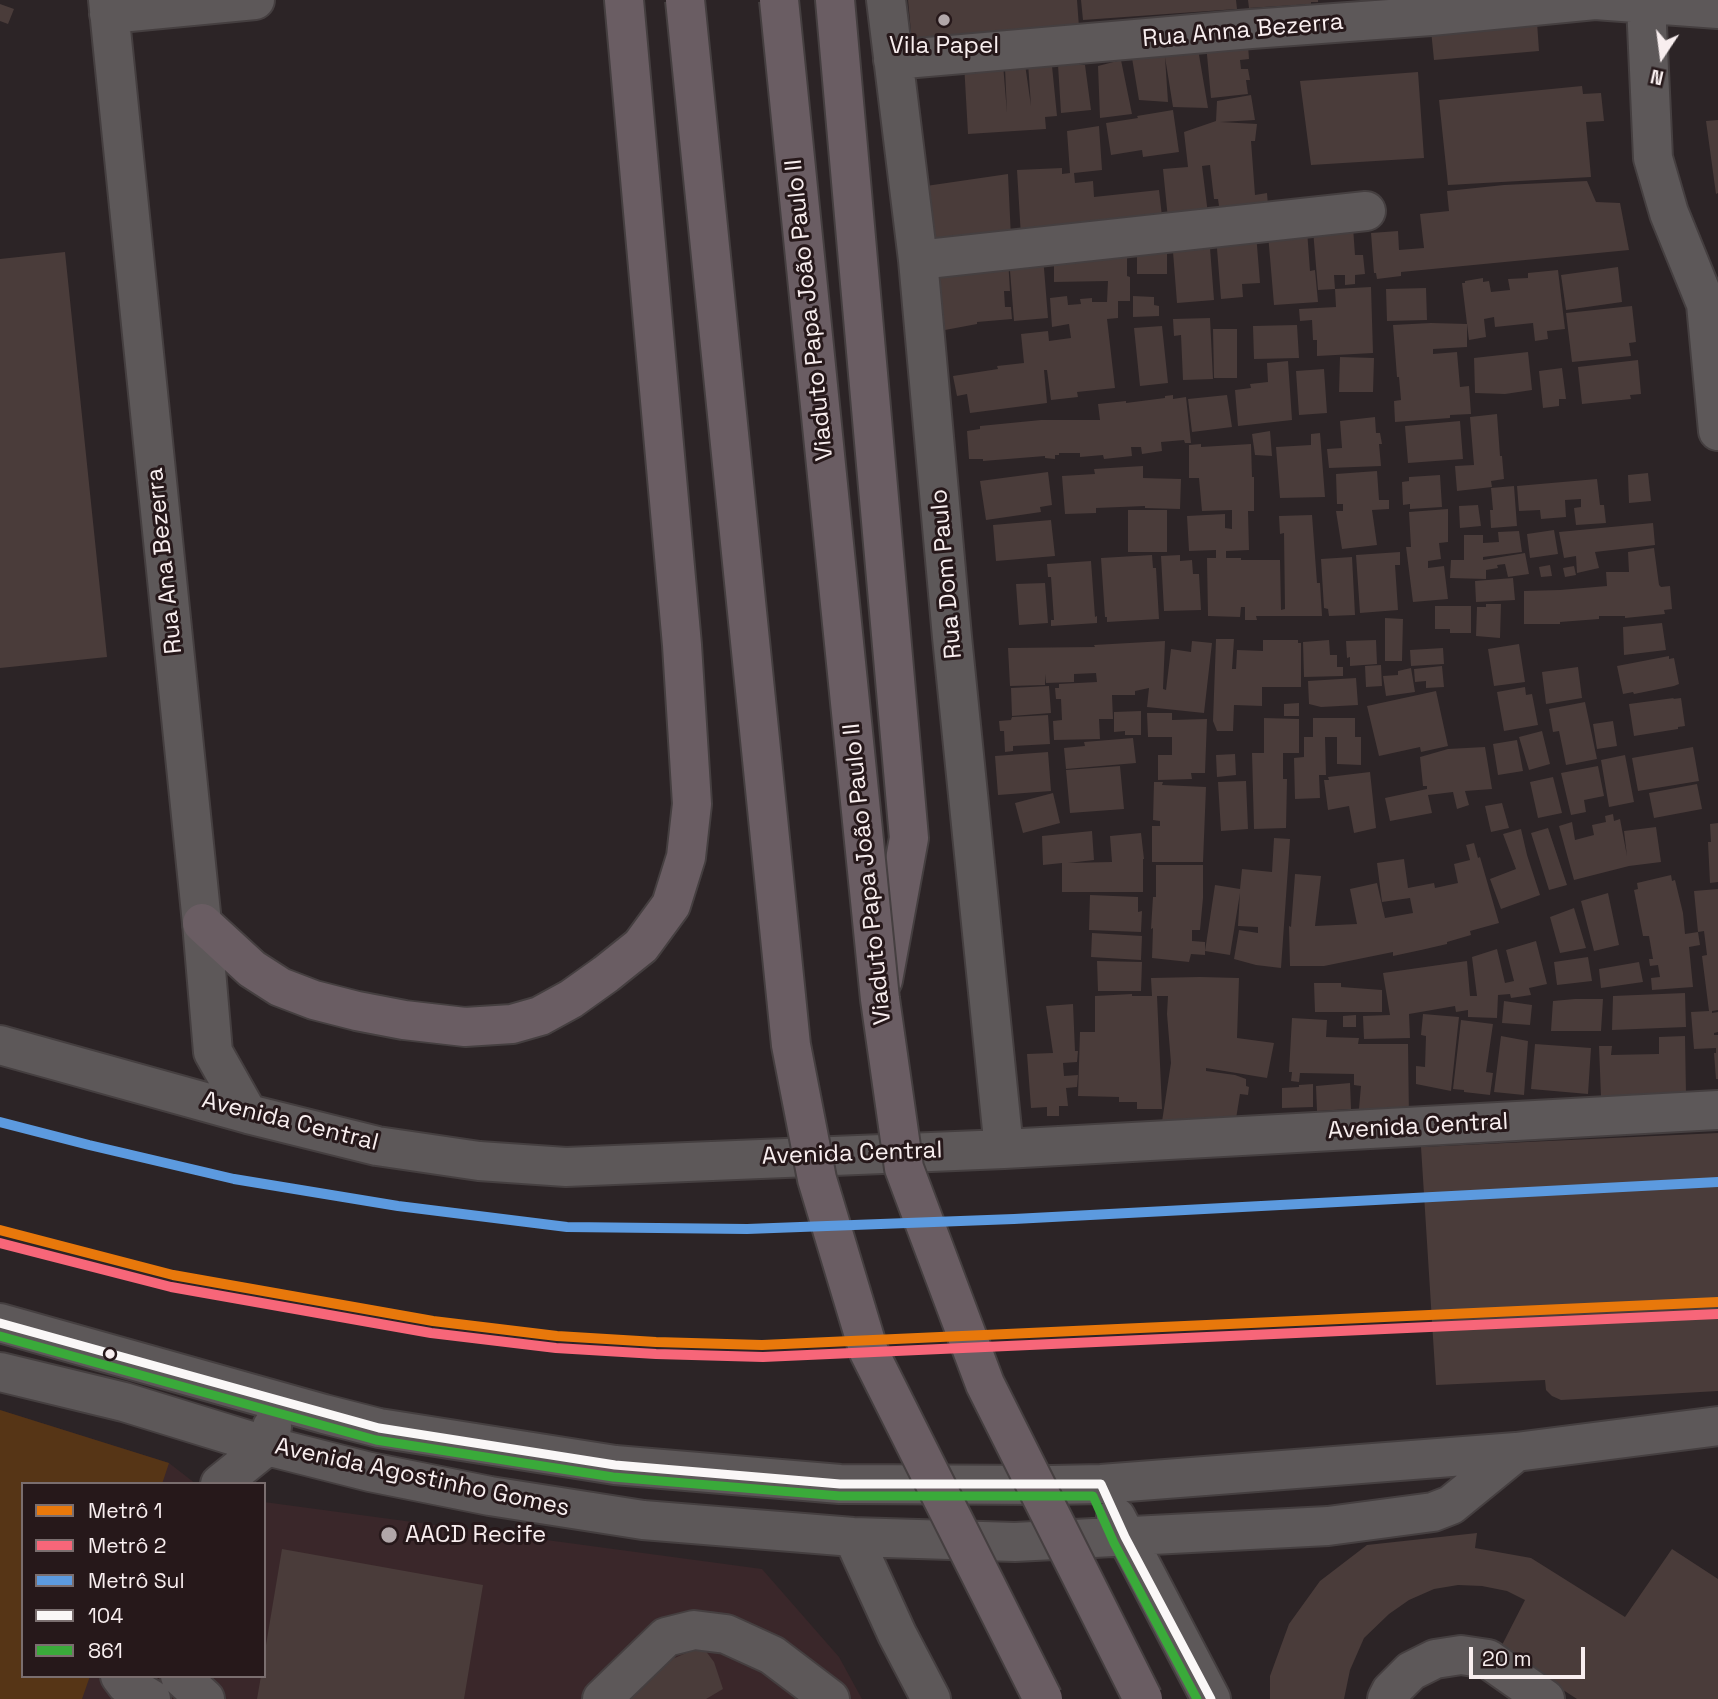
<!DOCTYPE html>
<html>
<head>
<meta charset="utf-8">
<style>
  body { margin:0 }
  #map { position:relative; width:1718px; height:1699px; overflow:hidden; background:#2c2426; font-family:"Space Grotesk",sans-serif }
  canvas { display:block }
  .legend { position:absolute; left:21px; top:1482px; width:245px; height:196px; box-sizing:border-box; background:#26181a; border:2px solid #7a6e6f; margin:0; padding:9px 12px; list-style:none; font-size:21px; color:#f8eeef }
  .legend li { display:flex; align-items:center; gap:14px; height:35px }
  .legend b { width:35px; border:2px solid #7a6e6f }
  .north { position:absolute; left:1627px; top:21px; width:70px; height:70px; -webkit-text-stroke:5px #26181a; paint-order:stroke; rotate:193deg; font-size:19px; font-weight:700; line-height:28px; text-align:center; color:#f8eeef }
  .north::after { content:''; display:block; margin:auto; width:24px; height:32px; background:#f8eeef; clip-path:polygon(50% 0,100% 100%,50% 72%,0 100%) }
  .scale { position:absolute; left:1469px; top:1647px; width:116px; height:32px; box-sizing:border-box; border:4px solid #f8eeef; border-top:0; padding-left:9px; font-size:21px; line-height:24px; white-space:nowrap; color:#f8eeef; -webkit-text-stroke:5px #26181a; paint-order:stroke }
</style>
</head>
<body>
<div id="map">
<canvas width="1718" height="1699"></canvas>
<ul class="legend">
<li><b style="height:9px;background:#e8780b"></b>Metrô 1</li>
<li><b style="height:9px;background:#f76679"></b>Metrô 2</li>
<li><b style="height:9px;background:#5c9adf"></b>Metrô Sul</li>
<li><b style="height:9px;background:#faf7f7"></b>104</li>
<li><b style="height:9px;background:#3aaa3a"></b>861</li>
</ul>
<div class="north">N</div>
<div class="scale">20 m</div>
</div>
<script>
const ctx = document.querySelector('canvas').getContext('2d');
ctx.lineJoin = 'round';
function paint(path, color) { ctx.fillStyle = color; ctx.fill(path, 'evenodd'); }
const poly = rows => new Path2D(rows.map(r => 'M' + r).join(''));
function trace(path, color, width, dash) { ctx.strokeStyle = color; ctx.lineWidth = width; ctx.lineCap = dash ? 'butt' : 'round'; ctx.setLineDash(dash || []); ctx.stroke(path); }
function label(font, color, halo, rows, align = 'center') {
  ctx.font = font + ' "Space Grotesk",sans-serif'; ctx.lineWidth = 6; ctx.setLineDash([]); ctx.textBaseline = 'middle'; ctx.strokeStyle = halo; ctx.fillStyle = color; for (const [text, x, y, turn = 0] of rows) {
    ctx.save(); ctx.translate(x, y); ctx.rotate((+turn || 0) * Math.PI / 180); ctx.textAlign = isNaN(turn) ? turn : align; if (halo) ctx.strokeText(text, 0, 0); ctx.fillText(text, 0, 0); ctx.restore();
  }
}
paint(poly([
  [0,1410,169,1463,196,1484,23,1484,23,1676,264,1676,264,1502,762,1569,839,1657,862,1699,0,1699]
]), '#3a272a');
paint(poly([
  [0,1410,169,1463,162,1484,23,1484,23,1676,90,1676,82,1699,0,1699]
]), '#563516');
paint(poly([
  [908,0,1077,0,1079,27,912,43],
  [1081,0,1236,0,1237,9,1083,20],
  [1248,0,1318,0,1318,2,1311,2,1311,4,1249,8],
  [0,4,14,9,8,24,0,21],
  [1537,22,1539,51,1434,60,1431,30],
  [1206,44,1248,45,1249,59,1240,60,1241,69,1248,69,1250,80,1246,80,1248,94,1211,98],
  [1198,49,1208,108,1173,107,1165,57,1168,102,1139,100,1131,52,1143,50,1145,58,1164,50],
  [1121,60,1132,114,1100,118,1098,66],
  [964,63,1003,64,1007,113,1005,68,1025,64,1031,106,1028,63,1052,66,1057,116,1045,117,1046,129,968,134],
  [1058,65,1085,65,1091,110,1061,113],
  [1418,72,1424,158,1311,165,1300,81],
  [1582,86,1583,94,1601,93,1604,121,1586,122,1591,177,1448,185,1439,100],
  [1251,95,1255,120,1220,122,1257,124,1255,141,1251,141,1255,195,1267,193,1269,218,1221,220,1218,199,1214,199,1210,165,1202,166,1208,214,1168,219,1163,169,1188,167,1184,132,1216,121,1217,101],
  [1173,110,1179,152,1143,157,1142,150,1111,155,1106,123,1138,118,1137,116],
  [1718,120,1718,193,1716,194,1706,121],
  [1099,126,1102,170,1074,173,1075,183,1093,181,1094,197,1159,190,1163,225,1065,224,1065,234,1021,237,1017,170,1062,168,1062,174,1070,173,1067,131],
  [1008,174,1011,238,933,248,926,186],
  [1587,181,1596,202,1620,203,1629,250,1401,272,1401,276,1377,279,1376,273,1374,273,1371,233,1398,231,1399,250,1424,248,1420,214,1449,211,1447,191,1504,185],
  [1353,227,1355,255,1363,255,1365,274,1355,275,1355,284,1345,285,1345,275,1334,275,1335,289,1318,290,1313,230],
  [1307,230,1310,271,1315,270,1318,302,1274,305,1268,234],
  [1256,233,1260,283,1242,284,1243,297,1221,299,1216,236],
  [1209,235,1214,300,1177,303,1172,239],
  [1167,243,1167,274,1137,274,1137,244],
  [1127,244,1127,276,1130,277,1130,301,1118,301,1118,318,1107,319,1115,388,1077,392,1078,397,1051,400,1047,370,1044,370,1047,403,970,413,967,394,957,396,953,376,998,369,997,366,1024,363,1021,334,1048,331,1049,341,1071,338,1069,324,1052,327,1050,298,1067,296,1068,305,1081,304,1080,299,1092,298,1092,302,1107,302,1108,281,1054,282,1054,249],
  [65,252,107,657,0,668,0,259],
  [1043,256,1048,318,1014,321,1009,258],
  [1008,259,1010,291,1004,291,1005,307,1011,307,1012,319,977,322,977,324,945,330,937,267],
  [1618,267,1622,302,1566,310,1561,275],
  [1558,270,1565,329,1547,331,1548,339,1535,341,1533,323,1495,327,1494,317,1484,319,1486,337,1469,340,1462,283,1465,283,1465,281,1483,278,1483,282,1489,281,1491,292,1510,290,1508,279,1528,278,1528,273],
  [1371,287,1373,353,1317,356,1317,340,1313,340,1312,320,1300,321,1299,309,1336,307,1335,289],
  [1426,288,1427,320,1387,321,1386,289],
  [1133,296,1154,297,1154,305,1159,306,1159,316,1133,317],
  [1632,306,1636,342,1629,343,1631,356,1572,362,1566,313],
  [1210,318,1213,379,1183,380,1181,335,1174,336,1173,319],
  [1431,323,1467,324,1467,347,1433,349,1433,354,1457,352,1460,387,1469,386,1471,414,1450,415,1450,418,1395,422,1394,401,1401,400,1399,377,1397,377,1393,325],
  [1297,325,1299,358,1254,359,1253,326],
  [1162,326,1168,383,1140,386,1134,328],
  [1213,329,1237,329,1237,378,1214,378],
  [1528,352,1532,390,1505,394,1475,393,1474,358],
  [1340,357,1374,358,1373,392,1339,392],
  [1638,360,1641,394,1630,395,1631,399,1582,404,1578,367],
  [1288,361,1292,420,1238,426,1235,390,1251,388,1250,384,1268,382,1267,363],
  [1562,368,1566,399,1559,399,1559,406,1543,408,1539,371],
  [1324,369,1327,413,1299,415,1296,371],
  [1173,395,1173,399,1186,397,1191,443,1185,443,1184,440,1161,442,1162,451,1142,454,1141,447,1131,447,1132,456,1104,459,1103,455,1080,457,1080,453,1059,453,1059,455,1055,455,1055,459,1045,458,1045,456,983,461,983,459,969,459,967,431,980,429,980,426,1041,420,1100,420,1098,404,1126,401,1126,403,1165,398,1165,396],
  [1227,395,1232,427,1192,432,1188,399],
  [1497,414,1500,456,1502,456,1504,479,1491,481,1492,487,1457,491,1455,466,1474,465,1470,417],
  [1375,417,1376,433,1380,433,1382,444,1379,444,1381,466,1329,468,1327,449,1342,448,1340,421],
  [1460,421,1463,459,1408,463,1405,426],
  [1270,431,1272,456,1255,455,1252,434],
  [1320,433,1325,497,1280,498,1276,447,1311,445,1311,434],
  [1201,444,1201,447,1251,444,1252,477,1254,477,1254,511,1248,511,1249,550,1226,551,1226,558,1241,558,1241,560,1280,560,1281,610,1285,609,1284,533,1280,534,1279,516,1312,515,1317,583,1320,583,1322,616,1256,616,1257,620,1245,620,1245,607,1241,607,1240,617,1208,616,1207,558,1216,558,1216,550,1189,551,1187,516,1225,514,1225,528,1232,529,1232,510,1202,511,1199,478,1189,478,1189,445],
  [1143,466,1143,478,1181,479,1180,509,1145,508,1145,506,1096,508,1096,513,1065,514,1062,476,1095,474,1094,469],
  [1377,471,1379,500,1389,500,1389,509,1372,510,1377,545,1342,549,1336,511,1343,511,1343,504,1337,504,1336,474],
  [1048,472,1052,505,1040,507,1041,512,986,520,980,481],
  [1648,473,1651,501,1629,503,1628,475],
  [1440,475,1442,507,1410,509,1410,504,1403,505,1402,482,1409,481,1409,477],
  [1597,479,1600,505,1604,505,1606,523,1576,525,1574,508,1581,507,1581,499,1565,500,1566,517,1541,519,1540,510,1519,511,1517,486],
  [1514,486,1517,526,1491,528,1490,510,1493,510,1491,488],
  [1478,505,1481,526,1460,528,1459,506],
  [1448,509,1448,542,1439,543,1441,559,1428,561,1428,568,1444,566,1448,599,1413,602,1406,547,1411,547,1409,512],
  [1128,510,1167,510,1167,552,1128,552],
  [1051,520,1055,556,996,561,993,525],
  [1653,523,1655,545,1595,552,1599,568,1577,573,1576,556,1564,558,1559,532],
  [1554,530,1558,554,1530,558,1527,534],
  [1519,531,1522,552,1483,557,1483,560,1525,553,1529,574,1508,577,1505,564,1497,565,1498,568,1486,570,1486,579,1450,578,1451,560,1464,560,1464,535,1483,535,1483,543,1499,542,1498,532],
  [1654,548,1659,585,1661,587,1670,586,1672,609,1664,610,1665,614,1625,618,1625,616,1599,616,1599,619,1560,622,1560,624,1524,624,1524,591,1560,590,1607,586,1606,572,1629,572,1628,552],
  [1400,552,1400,565,1395,565,1398,610,1360,613,1356,555],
  [1152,555,1153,568,1156,568,1159,619,1107,622,1107,617,1105,617,1101,558],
  [1180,555,1180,561,1192,560,1193,574,1199,574,1201,610,1164,611,1161,556],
  [1352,557,1355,615,1329,616,1328,609,1324,608,1321,559],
  [1091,561,1095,617,1097,616,1097,623,1051,626,1051,620,1054,620,1051,577,1048,577,1047,564],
  [1550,565,1552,576,1541,577,1539,567],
  [1574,566,1576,575,1565,577,1563,568],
  [1513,578,1515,600,1476,602,1475,581],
  [1045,583,1048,623,1019,625,1016,584],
  [1486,604,1501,604,1500,638,1476,636,1477,607,1486,607],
  [1435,606,1471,606,1471,633,1450,633,1450,629,1435,629],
  [1385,618,1403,619,1402,661,1385,661],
  [1662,623,1666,650,1624,655,1623,627],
  [1216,639,1234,639,1232,669,1236,669,1237,650,1263,651,1263,640,1298,640,1298,643,1301,643,1301,687,1262,687,1262,706,1234,705,1233,731,1217,731,1213,721],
  [1329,640,1330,655,1337,655,1337,667,1343,667,1343,676,1304,677,1303,642],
  [1376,640,1377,664,1350,666,1350,657,1347,658,1346,641],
  [1165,641,1163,689,1166,690,1171,649,1191,652,1192,641,1212,643,1204,713,1147,707,1149,688,1135,691,1135,695,1112,695,1113,719,1099,719,1100,739,1054,740,1053,721,1062,720,1061,699,1056,699,1055,688,1059,688,1059,684,1097,682,1096,673,1074,674,1074,682,1046,683,1045,674,1045,685,1010,686,1008,648,1095,647,1094,645],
  [1519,644,1525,682,1494,686,1488,649],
  [1443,648,1444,664,1411,666,1410,650],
  [1669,656,1669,659,1674,658,1679,684,1674,686,1634,694,1633,692,1623,694,1617,666],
  [1381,665,1382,686,1366,687,1365,666],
  [1442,666,1444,687,1426,688,1426,681,1415,682,1414,669],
  [1578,667,1582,698,1546,704,1542,672],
  [1411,668,1415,692,1386,696,1383,676,1398,675,1398,671],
  [1356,678,1358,705,1321,707,1309,704,1308,681],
  [1049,686,1051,713,1012,716,1011,688],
  [1525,687,1526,695,1532,694,1538,725,1504,731,1497,692],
  [1436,691,1448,746,1421,752,1420,747,1379,756,1367,706],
  [1674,698,1673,699,1681,698,1685,726,1678,727,1678,729,1634,736,1629,704],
  [1585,702,1597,759,1566,765,1559,731,1553,732,1549,709],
  [1299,703,1299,716,1284,716,1284,704],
  [1141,711,1141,735,1125,735,1125,731,1114,732,1114,712],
  [1147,713,1172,713,1172,720,1207,719,1205,773,1191,773,1192,779,1158,780,1158,755,1172,755,1172,737,1148,737],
  [1048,715,1050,744,1013,746,1013,751,1005,752,1004,731,1000,731,999,721,1011,720,1012,717],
  [1264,718,1299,719,1299,753,1283,753,1283,779,1287,779,1286,828,1254,829,1252,753,1264,753],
  [1313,718,1355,718,1355,737,1361,737,1361,765,1337,764,1337,737,1325,737,1326,775,1319,775,1320,798,1295,799,1294,758,1304,757,1304,737,1313,737],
  [1613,721,1617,746,1597,749,1593,724],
  [1542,731,1550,764,1529,770,1519,737],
  [1133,738,1136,763,1066,769,1064,748,1085,746,1084,742],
  [1517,740,1523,771,1498,775,1493,744],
  [1485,747,1492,789,1465,791,1469,805,1457,809,1453,792,1428,795,1432,813,1390,821,1385,798,1427,789,1427,786,1423,786,1420,757,1448,749],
  [1693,747,1699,781,1638,791,1632,758],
  [1048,752,1051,791,998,795,995,756],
  [1235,754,1236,775,1217,777,1216,755],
  [1625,755,1634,802,1609,807,1601,760],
  [1120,766,1124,809,1070,813,1066,770],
  [1598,766,1604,796,1584,800,1586,812,1571,815,1561,773],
  [1370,772,1376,828,1354,833,1349,806,1328,810,1324,780,1329,780,1328,777],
  [1553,777,1562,813,1538,818,1530,782],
  [1246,781,1248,829,1221,831,1218,782],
  [1154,782,1163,782,1162,785,1206,787,1203,862,1152,862,1152,826,1160,826,1160,821,1153,820],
  [1697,784,1702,809,1654,818,1649,793],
  [1053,793,1060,823,1023,833,1015,803],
  [1502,803,1509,828,1491,832,1485,806],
  [1613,814,1614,821,1620,819,1627,856,1624,831,1656,827,1661,862,1629,866,1574,880,1559,826,1572,822,1575,840,1594,835,1592,825,1606,822,1605,816],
  [1718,823,1718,882,1710,883,1708,842,1711,842,1710,824],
  [1548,828,1567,885,1549,890,1531,833],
  [1521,829,1527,855,1540,895,1501,909,1490,879,1516,869,1503,834],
  [1092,831,1094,860,1068,863,1112,862,1110,836,1141,833,1144,859,1143,859,1143,892,1062,892,1062,863,1043,865,1042,836],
  [1274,838,1290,839,1281,968,1256,965,1234,959,1239,930,1258,933,1258,927,1238,926,1240,893,1230,955,1205,951,1215,885,1240,889,1242,869,1272,872],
  [1474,843,1478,858,1480,857,1499,923,1470,931,1471,935,1447,942,1447,944,1421,950,1393,956,1393,952,1324,966,1290,966,1289,926,1291,927,1295,874,1321,876,1315,926,1357,924,1350,889,1377,883,1385,918,1413,913,1410,898,1382,902,1377,863,1404,859,1408,888,1434,883,1435,888,1458,883,1454,864,1470,860,1466,845],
  [1156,865,1203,865,1203,898,1200,930,1192,930,1192,941,1205,942,1205,955,1191,954,1189,962,1152,958,1153,928,1151,929,1153,897,1156,897],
  [1671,875,1672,881,1675,880,1683,913,1685,934,1698,932,1694,891,1718,889,1718,1010,1712,1011,1712,1013,1718,1012,1718,1032,1714,1033,1714,1035,1718,1035,1718,1079,1716,1079,1714,1053,1716,1053,1716,1048,1694,1049,1691,1012,1709,1011,1702,956,1707,955,1704,931,1698,932,1700,945,1689,947,1693,987,1652,990,1651,978,1660,977,1658,965,1650,966,1649,959,1653,959,1649,936,1643,936,1634,890,1638,889,1637,883],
  [1608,893,1619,945,1594,951,1581,901],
  [1090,895,1138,897,1138,912,1142,911,1141,932,1089,930],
  [1574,908,1586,948,1560,953,1550,917],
  [1092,933,1142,936,1141,960,1091,957],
  [1536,941,1547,984,1529,988,1531,995,1511,998,1510,994,1498,995,1497,1018,1468,1017,1468,1010,1456,1012,1455,1006,1409,1014,1410,1038,1364,1039,1363,1016,1390,1015,1383,973,1467,961,1470,996,1477,996,1472,957,1497,949,1505,983,1514,981,1506,950],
  [1588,957,1592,981,1557,985,1554,962],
  [1097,961,1142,962,1141,991,1098,991],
  [1639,962,1643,982,1601,988,1599,969],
  [1200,977,1239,978,1237,1038,1274,1043,1267,1078,1206,1068,1206,1071,1235,1075,1246,1079,1246,1086,1249,1087,1248,1095,1240,1094,1235,1125,1161,1128,1171,1063,1167,1014,1168,996,1157,996,1162,1109,1137,1109,1137,1102,1119,1102,1119,1097,1078,1096,1080,1032,1095,1032,1095,996,1132,994,1132,996,1152,996,1151,978],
  [1314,983,1341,983,1341,987,1382,990,1382,1012,1315,1012],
  [1685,993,1686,1027,1612,1030,1613,996],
  [1575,999,1603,999,1601,1031,1551,1031,1553,1001],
  [1504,1001,1532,1005,1530,1025,1502,1023],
  [1073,1004,1075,1051,1078,1051,1077,1062,1063,1063,1064,1076,1078,1075,1077,1087,1066,1088,1068,1106,1059,1106,1059,1116,1047,1116,1047,1107,1031,1108,1027,1054,1053,1053,1046,1006],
  [1423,1014,1459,1017,1451,1091,1416,1084,1416,1066,1425,1067,1426,1036,1421,1035],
  [1356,1015,1356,1027,1343,1027,1343,1016],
  [1292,1018,1327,1020,1326,1037,1359,1038,1358,1044,1408,1044,1409,1118,1358,1120,1361,1086,1354,1085,1354,1074,1300,1073,1299,1082,1291,1081,1292,1072,1289,1072],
  [1461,1020,1493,1024,1486,1072,1493,1073,1490,1095,1464,1092,1464,1090,1453,1089],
  [1501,1036,1528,1041,1524,1095,1494,1092],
  [1685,1036,1686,1094,1601,1097,1599,1046,1612,1046,1611,1055,1659,1054,1659,1037],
  [1535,1044,1591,1048,1588,1094,1531,1089],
  [1350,1083,1351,1109,1317,1111,1316,1086],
  [1313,1084,1313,1107,1282,1108,1282,1088,1299,1087,1299,1085],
  [1718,1133,1718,1391,1561,1400,1552,1396,1546,1390,1545,1380,1436,1385,1421,1147],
  [1477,1533,1475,1548,1531,1558,1625,1617,1672,1549,1718,1579,1718,1699,1577,1699,1500,1649,1525,1600,1507,1591,1482,1586,1458,1585,1434,1589,1409,1600,1389,1614,1364,1638,1350,1670,1344,1699,1270,1699,1270,1676,1289,1624,1320,1581,1367,1545],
  [282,1549,483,1585,464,1699,257,1699,261,1676,264,1676,264,1657],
  [702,1646,714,1662,723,1689,706,1699,624,1699,661,1664]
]), '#4a3c3a');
const minor = poly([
  [108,0,202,923,213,1052,248,1114],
  [886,0,918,260,952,637,1004,1149],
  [1646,4,1653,158,1669,213,1706,304,1718,431],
  [109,14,255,0],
  [893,60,1251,29,1431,16,1595,0,1718,9],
  [918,260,1366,211],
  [0,1045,248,1114,377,1146,479,1161,566,1167,1004,1149,1718,1110],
  [0,1323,324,1414,379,1428,615,1465,840,1484,1052,1485,1101,1484,1516,1452,1718,1426],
  [0,1372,124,1402,267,1446,370,1472,490,1496,643,1520,853,1537,1015,1542,1328,1526,1433,1512,1451,1505,1516,1452],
  [220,1484,267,1446,272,1427],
  [1116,1517,1211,1699],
  [853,1537,897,1634,931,1699],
  [120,1676,126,1684,151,1699],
  [180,1676,205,1699],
  [602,1699,666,1637,694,1630,726,1634,772,1655,830,1699],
  [1387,1699,1391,1691,1411,1671,1435,1659,1461,1655,1488,1659,1545,1699]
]);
const highway = poly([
  [835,0,909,838,883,980],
  [202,923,252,969,280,987,314,1000,357,1011,404,1020,465,1027,512,1024,540,1016,571,999,606,974,641,946,671,905,686,857,692,804,682,645,624,0]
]);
trace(minor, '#453f40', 42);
trace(highway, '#453f40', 42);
trace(minor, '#5d5859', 38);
trace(highway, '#6a5d63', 38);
const highwayBridge = poly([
  [685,0,791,1045,817,1179,869,1352,1043,1699],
  [779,0,880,999,904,1168,985,1384,1143,1699]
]);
trace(highwayBridge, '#453f40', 42, []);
trace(highwayBridge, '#6a5d63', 38);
trace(poly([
  [0,1323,379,1428,615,1465,840,1484,1101,1484,1125,1537,1211,1699]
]), '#faf7f7', 9);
trace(poly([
  [0,1336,376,1440,613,1477,840,1496,1093,1496,1114,1543,1197,1699]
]), '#3aaa3a', 9);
trace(poly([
  [0,1230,173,1275,433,1321,557,1336,656,1342,762,1345,1718,1302]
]), '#e8780b', 10);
trace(poly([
  [0,1243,171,1287,431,1333,556,1348,656,1354,763,1357,1718,1314]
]), '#f76679', 10);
trace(poly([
  [0,1122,89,1145,234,1179,398,1206,567,1227,747,1229,1014,1219,1718,1182]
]), '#5c9adf', 10);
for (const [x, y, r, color] of [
  [944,20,7,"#b1a7a9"],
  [110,1354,6,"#f8eeef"],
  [389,1535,9,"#b1a7a9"]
]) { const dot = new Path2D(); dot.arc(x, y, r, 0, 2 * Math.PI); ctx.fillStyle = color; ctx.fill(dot); trace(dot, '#26181a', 2.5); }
label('24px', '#f8eeef', '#26181a', [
  ["Rua Anna Bezerra",1243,31,-5],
  ["Viaduto Papa João Paulo II",810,310,-96],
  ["Rua Ana Bezerra",165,561,-96],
  ["Rua Dom Paulo",947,574,-95],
  ["Viaduto Papa João Paulo II",868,874,-96],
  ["Avenida Central",290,1122,14],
  ["Avenida Central",1418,1127,-3],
  ["Avenida Central",852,1154,-2],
  ["Avenida Agostinho Gomes",422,1478,12]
]);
label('24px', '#f8eeef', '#26181a', [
  ["Vila Papel",944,46],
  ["AACD Recife",405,1535,"left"]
]);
</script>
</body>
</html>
